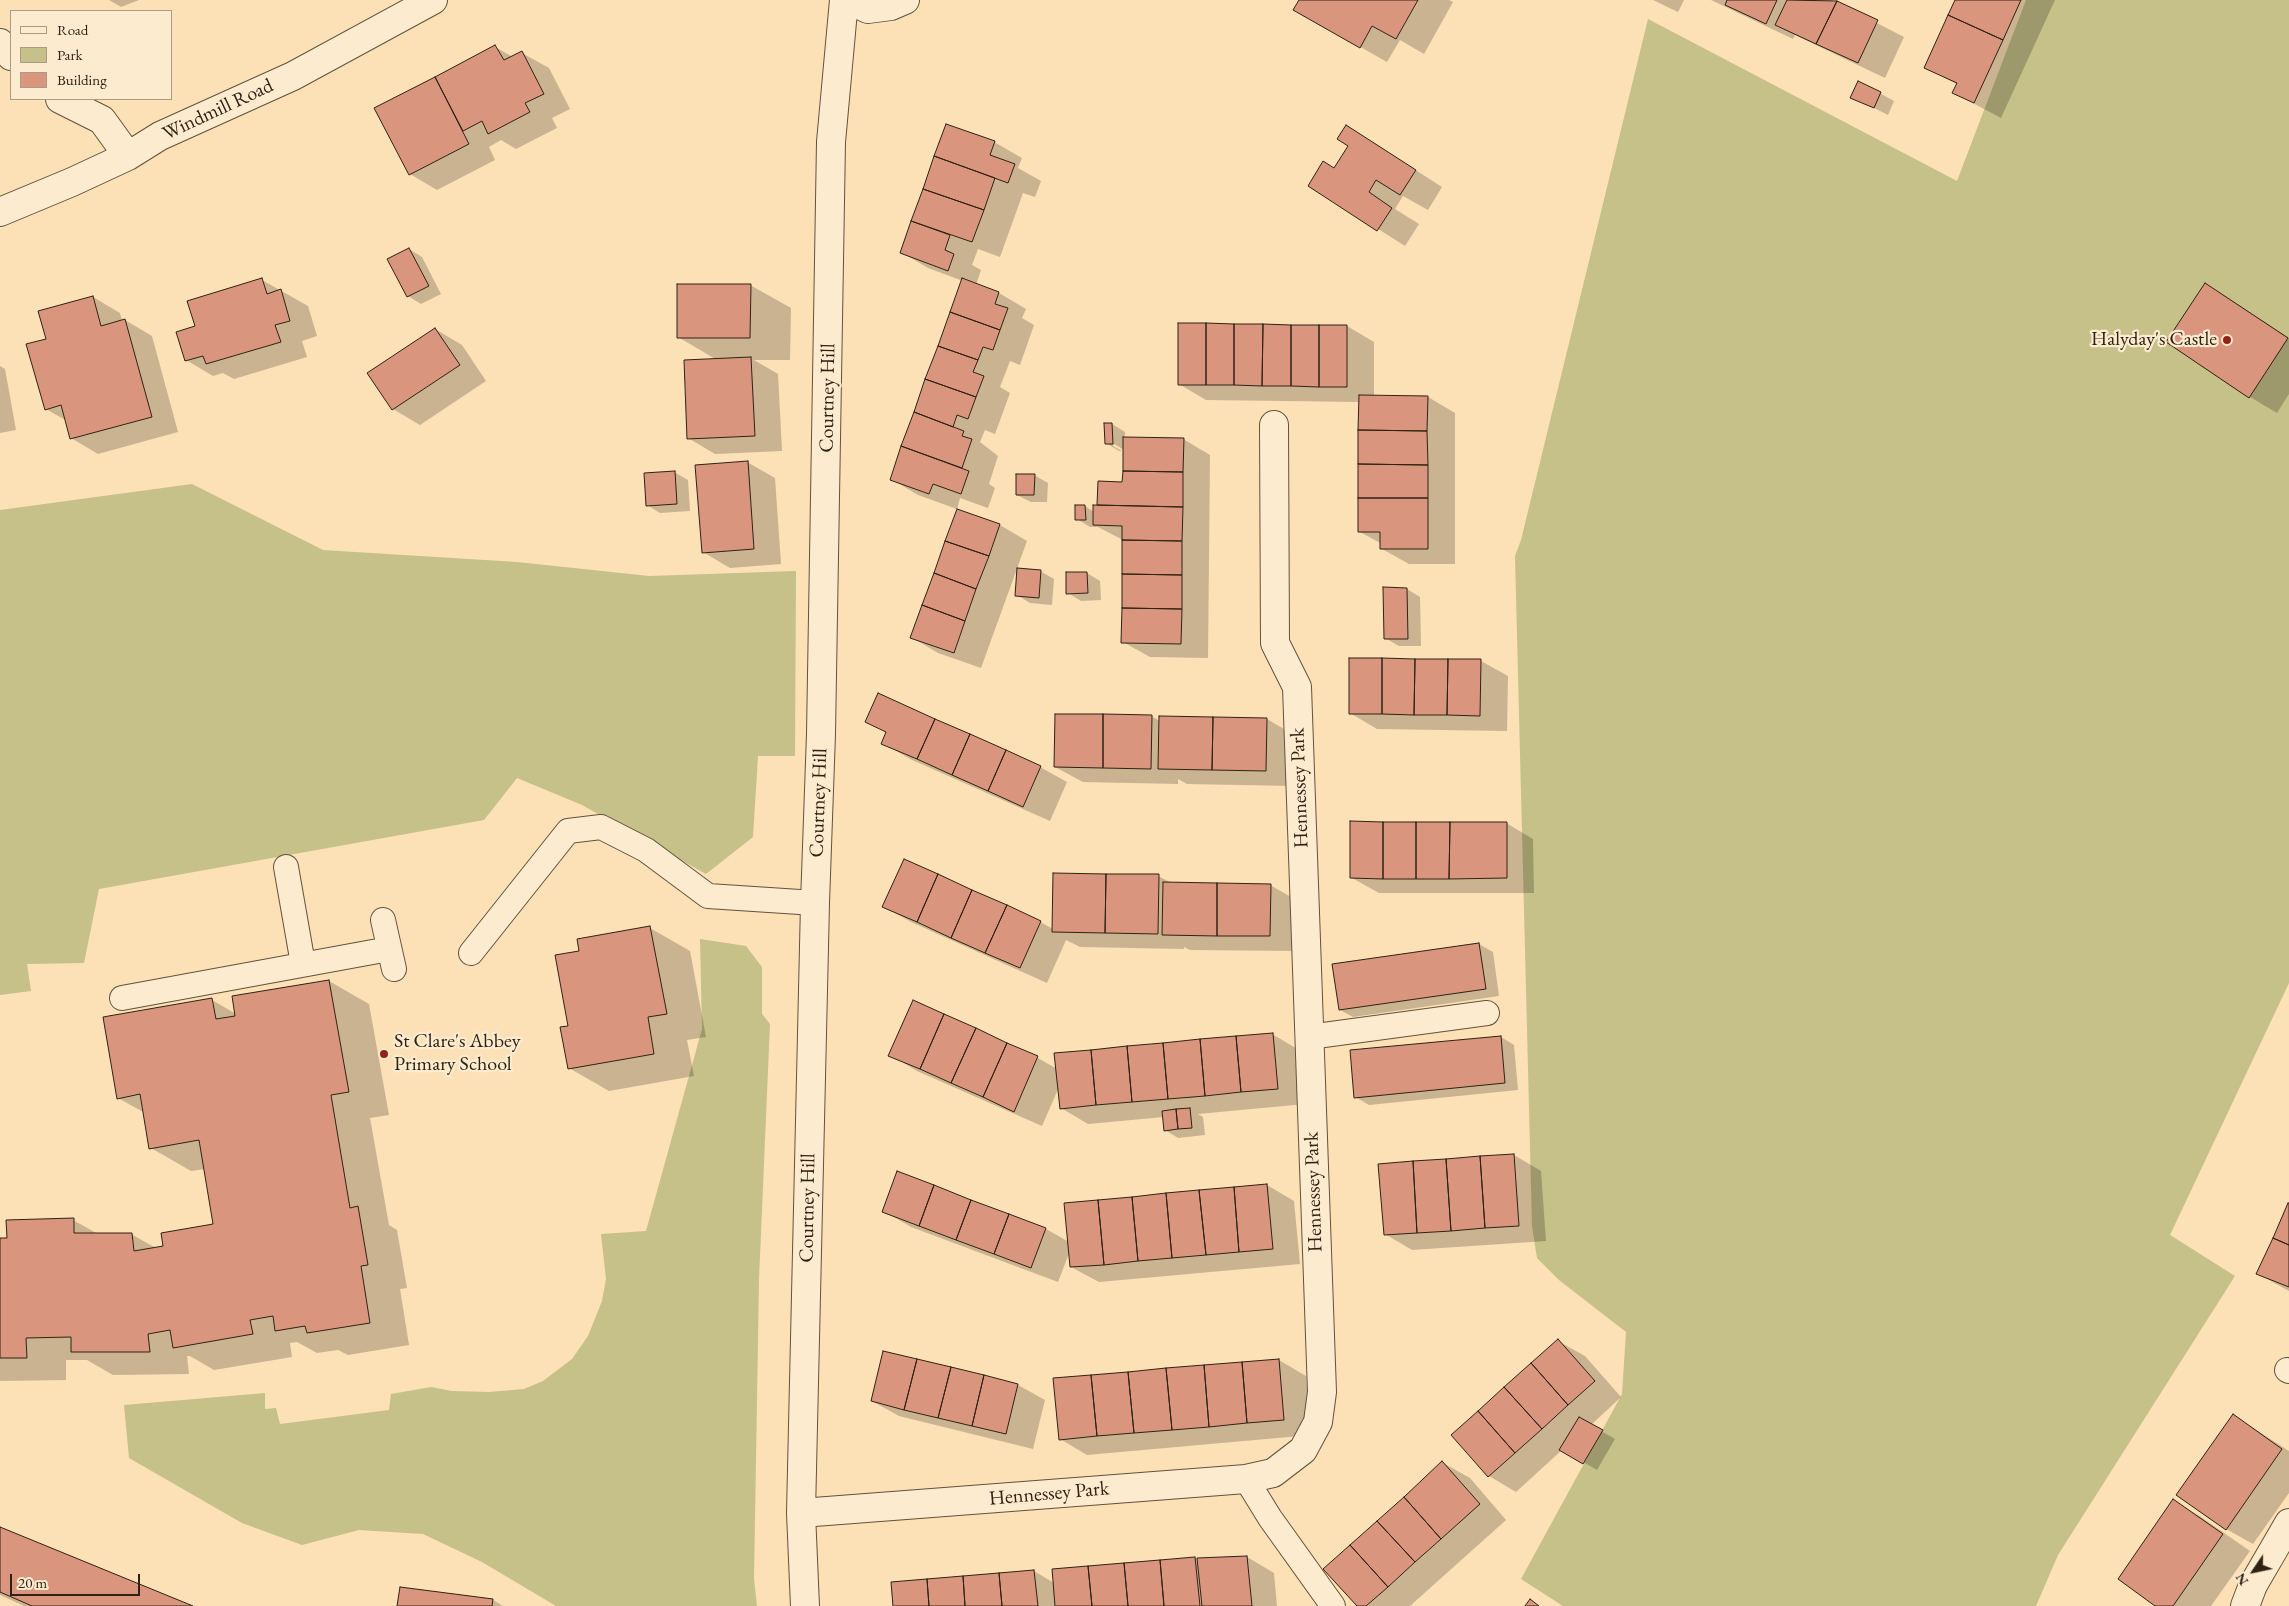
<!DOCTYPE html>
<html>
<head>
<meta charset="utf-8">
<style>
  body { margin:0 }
  #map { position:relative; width:2289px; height:1606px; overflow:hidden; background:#fce0b6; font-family:"EB Garamond",serif }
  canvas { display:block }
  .legend { position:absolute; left:10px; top:10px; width:162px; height:90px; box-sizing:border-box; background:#fdebd0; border:1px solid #aa9b84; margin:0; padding:6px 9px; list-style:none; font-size:15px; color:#2e2212 }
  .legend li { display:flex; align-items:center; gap:10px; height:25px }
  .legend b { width:25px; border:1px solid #aa9b84 }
  .north { position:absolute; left:2229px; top:1546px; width:50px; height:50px; -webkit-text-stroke:4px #fdebd0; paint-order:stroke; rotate:236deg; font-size:14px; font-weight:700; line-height:20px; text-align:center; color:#2e2212 }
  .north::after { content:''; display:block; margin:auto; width:18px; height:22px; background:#2e2212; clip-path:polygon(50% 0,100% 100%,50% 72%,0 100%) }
  .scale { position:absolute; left:10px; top:1574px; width:130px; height:22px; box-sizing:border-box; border:2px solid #2e2212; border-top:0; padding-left:6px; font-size:15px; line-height:18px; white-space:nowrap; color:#2e2212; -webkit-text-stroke:4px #fdebd0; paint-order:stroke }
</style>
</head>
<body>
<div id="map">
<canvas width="2289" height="1606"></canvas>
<ul class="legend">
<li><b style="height:6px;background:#fdebd0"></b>Road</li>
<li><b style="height:14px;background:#c6c089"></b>Park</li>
<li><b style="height:14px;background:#da957e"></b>Building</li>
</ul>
<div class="north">N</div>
<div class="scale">20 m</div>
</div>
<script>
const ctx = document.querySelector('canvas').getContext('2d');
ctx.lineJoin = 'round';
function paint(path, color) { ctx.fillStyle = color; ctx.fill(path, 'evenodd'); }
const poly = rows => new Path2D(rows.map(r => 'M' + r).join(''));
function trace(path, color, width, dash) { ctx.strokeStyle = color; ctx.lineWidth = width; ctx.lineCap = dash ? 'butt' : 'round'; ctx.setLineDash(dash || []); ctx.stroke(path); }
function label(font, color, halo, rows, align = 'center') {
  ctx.font = font + ' "EB Garamond",serif'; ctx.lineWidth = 4.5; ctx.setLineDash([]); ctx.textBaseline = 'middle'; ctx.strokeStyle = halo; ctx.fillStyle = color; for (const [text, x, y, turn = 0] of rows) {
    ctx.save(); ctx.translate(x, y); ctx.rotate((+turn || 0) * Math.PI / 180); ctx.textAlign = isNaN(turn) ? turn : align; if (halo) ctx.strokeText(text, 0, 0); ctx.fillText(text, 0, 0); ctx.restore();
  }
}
paint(poly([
  [2026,0,2289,0,2289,983,2170,1235,2235,1276,2058,1555,2036,1606,1563,1606,1521,1579,1622,1394,1626,1332,1559,1280,1537,1258,1532,1226,1515,556,1521,540,1648,19,1957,181],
  [192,484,323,550,517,562,649,576,796,571,795,756,758,756,753,837,706,874,582,805,517,778,484,820,99,889,84,963,27,964,31,991,0,995,0,510],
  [700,939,746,946,762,967,762,1014,770,1024,759,1279,754,1579,757,1606,556,1606,482,1562,423,1534,359,1530,302,1545,242,1523,129,1458,124,1405,265,1393,265,1409,276,1408,280,1424,389,1410,391,1394,431,1387,452,1391,489,1392,524,1389,543,1381,572,1359,588,1336,602,1301,606,1279,601,1234,646,1231,702,1029]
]), '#c6c089');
paint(poly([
  [109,0,139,0,121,7],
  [1301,0,1449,0,1453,2,1424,54,1400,40,1387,62,1295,10],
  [1653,0,1684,0,1678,12],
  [1711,0,1832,0,1904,37,1885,78,1795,35,1793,39],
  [1956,0,2055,0,2001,118,1954,93,1958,85,1925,67],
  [495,47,513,57,522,53,549,68,570,109,552,118,557,128,516,149,501,140,489,147,495,160,437,190,410,174,376,108],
  [1859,82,1894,101,1888,115,1852,97],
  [946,125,994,142,1022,158,1018,168,1041,181,1035,197,1023,193,1000,257,978,249,972,265,981,270,976,285,999,293,1026,309,1022,318,1034,325,1020,365,1010,361,1000,387,1010,393,995,434,985,430,980,442,998,456,989,484,995,488,988,508,960,498,957,509,918,495,891,479,963,281,928,268,901,252],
  [1347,126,1442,187,1428,210,1403,196,1395,209,1419,224,1405,246,1309,185,1335,169,1349,146],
  [409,249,422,257,441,294,421,304,408,296],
  [262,280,308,306,317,336,302,341,307,357,234,379,223,373,213,376,186,360,196,327],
  [2206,284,2289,338,2289,394,2277,413,2250,397],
  [750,285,791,308,790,360,754,360,778,374,782,451,715,454,688,438,717,360,678,337],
  [93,297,120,313,122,321,125,320,152,336,178,432,98,454,71,438,67,421,46,409,47,340],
  [1179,324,1347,326,1374,342,1374,397,1428,397,1455,413,1455,564,1409,564,1382,549,1382,544,1360,532,1360,402,1206,400,1179,384],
  [435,329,462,345,486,381,420,425,393,409,369,374],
  [0,366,5,369,16,430,0,433],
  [1112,424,1125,432,1125,438,1183,439,1210,455,1208,658,1150,657,1123,642,1123,540,1098,527,1090,527,1077,519,1085,506,1094,512,1098,507,1099,483,1124,483,1124,450,1114,444,1113,446,1122,451,1119,451,1106,443],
  [747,462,775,478,781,564,730,568,703,552],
  [674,472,688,480,690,511,660,513,647,505],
  [1034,475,1048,483,1047,502,1031,502,1017,495],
  [957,510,1000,525,1027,541,981,668,938,653,911,637],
  [1040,571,1054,579,1052,605,1030,603,1017,595],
  [1087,573,1100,581,1101,600,1081,601,1068,593],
  [1407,589,1420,597,1421,646,1399,646,1385,638],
  [1481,661,1508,676,1507,731,1377,729,1350,713],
  [1151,716,1160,721,1267,719,1294,735,1293,786,1187,784,1178,779,1178,784,1083,782,1055,767],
  [867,721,1040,767,1067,782,1050,821,910,759,883,743,887,733],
  [1506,823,1533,839,1534,893,1379,893,1352,878],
  [1158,876,1172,883,1270,885,1298,901,1297,951,1190,950,1184,947,1184,949,1080,947,1066,940,1047,983,911,922,884,907,1040,922,1053,929],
  [650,928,690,951,706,1037,687,1040,694,1076,609,1091,569,1068,569,1027],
  [1479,944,1493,952,1499,996,1353,1017,1340,1010,1334,965],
  [329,981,369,1004,389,1115,370,1118,389,1225,397,1230,407,1288,400,1289,409,1345,348,1355,338,1350,317,1353,297,1342,290,1343,292,1357,214,1370,190,1356,187,1356,189,1374,113,1375,87,1360,66,1360,66,1380,0,1381,0,1240,8,1240,73,1220,98,1234,131,1234,156,1248,215,1225,205,1169,191,1171,151,1148,145,1113,118,1098,212,1000,236,1014],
  [913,1002,1038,1058,1057,1069,1272,1034,1299,1050,1305,1104,1198,1114,1203,1117,1205,1135,1178,1138,1165,1130,1164,1117,1088,1124,1061,1108,1059,1087,1042,1126,917,1071,890,1055],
  [1501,1037,1514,1045,1518,1090,1369,1105,1355,1097],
  [1514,1155,1541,1171,1546,1241,1412,1250,1385,1234],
  [1267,1185,1294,1201,1300,1264,1099,1282,1071,1267,1070,1251,1058,1282,911,1227,884,1211,1046,1229,1069,1242],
  [2289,1204,2289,1291,2258,1274],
  [1558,1341,1585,1356,1621,1397,1591,1425,1615,1439,1597,1470,1562,1450,1516,1492,1489,1476],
  [1279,1360,1306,1376,1311,1435,1087,1455,1060,1439],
  [1018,1385,1045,1400,1033,1449,899,1416,872,1401],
  [2233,1415,2289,1451,2289,1493,2253,1544,2226,1529],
  [1443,1463,1470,1478,1506,1520,1410,1606,1359,1606],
  [2174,1501,2201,1517,2250,1551,2211,1606,2158,1606],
  [0,1528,190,1606,24,1606,0,1595],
  [1247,1557,1274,1573,1277,1606,895,1606,893,1583,1034,1571,1054,1583,1053,1571,1195,1558],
  [493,1600,503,1606,399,1606]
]), '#0003');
const building = poly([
  [1299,0,1418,0,1396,39,1372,26,1360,48,1293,10,1299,0],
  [1727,0,1777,0,1766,24,1725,5,1727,0],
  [1787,0,1837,1,1816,44,1775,25,1787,0],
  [1955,0,2021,0,2003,40,1948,15,1955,0],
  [1837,1,1878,20,1858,63,1816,44,1837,1],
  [1948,15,2003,40,1974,103,1952,93,1957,83,1924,68,1948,15],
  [495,45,504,60,522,51,544,94,525,103,530,112,488,134,482,121,463,131,435,77,495,45],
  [435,77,469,144,409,175,374,108,435,77],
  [1858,81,1881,92,1874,108,1850,98,1858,81],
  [946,124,995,141,990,155,1015,164,1008,183,934,156,946,124],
  [1346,125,1416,170,1400,195,1376,180,1369,192,1392,208,1377,231,1308,186,1323,161,1334,168,1348,146,1337,139,1346,125],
  [934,156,995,178,984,210,923,189,934,156],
  [923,189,984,210,972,242,911,221,923,189],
  [911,221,950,235,945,250,954,254,948,271,900,253,911,221],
  [409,248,429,286,407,297,387,259,409,248],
  [262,278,267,294,281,289,290,321,275,325,281,342,206,364,203,356,185,361,176,332,195,326,187,301,262,278],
  [962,278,999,292,995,304,1008,308,1000,330,950,312,962,278],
  [2205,283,2288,338,2249,398,2166,342,2205,283],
  [677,284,751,284,750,338,677,338,677,284],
  [93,296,101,326,125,319,152,417,70,439,61,405,45,410,26,344,46,339,38,311,93,296],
  [950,312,1000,330,993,350,983,347,978,360,938,346,950,312],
  [1178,323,1206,323,1206,385,1178,385,1178,323],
  [1206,323,1234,324,1234,385,1206,385,1206,323],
  [1234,324,1263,324,1262,386,1234,385,1234,324],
  [1263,324,1291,325,1291,386,1262,386,1263,324],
  [1291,325,1319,325,1319,387,1291,386,1291,325],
  [1319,325,1347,325,1347,387,1319,387,1319,325],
  [435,328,460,365,392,410,367,373,435,328],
  [938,346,978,360,973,372,984,376,976,397,925,379,938,346],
  [751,357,755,436,687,439,684,360,751,357],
  [925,379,976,397,968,419,957,415,953,427,914,412,925,379],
  [1359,395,1428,396,1427,431,1358,430,1359,395],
  [914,412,964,431,962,436,972,439,962,468,901,446,914,412],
  [1104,423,1112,423,1113,444,1105,444,1104,423],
  [1358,430,1427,431,1428,465,1358,464,1358,430],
  [1123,437,1184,438,1183,472,1123,471,1123,437],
  [901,446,969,471,961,494,933,484,929,494,890,480,901,446],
  [748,461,754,549,702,553,695,465,748,461],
  [1358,464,1428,465,1428,498,1358,498,1358,464],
  [675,471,677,504,646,506,644,473,675,471],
  [1123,471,1183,472,1183,507,1097,505,1098,481,1122,482,1123,471],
  [1016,474,1035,474,1034,495,1016,495,1016,474],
  [1358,498,1428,498,1428,549,1380,549,1380,532,1358,532,1358,498],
  [1075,505,1085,505,1086,520,1075,520,1075,505],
  [1093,505,1183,507,1182,541,1122,540,1122,526,1093,525,1093,505],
  [957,509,1000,524,989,556,945,541,957,509],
  [1122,540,1182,541,1182,575,1122,574,1122,540],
  [945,541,989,556,976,589,934,573,945,541],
  [1017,568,1041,570,1039,598,1015,596,1017,568],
  [1066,572,1087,572,1088,593,1066,594,1066,572],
  [934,573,976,589,965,621,922,605,934,573],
  [1122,574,1182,575,1182,609,1122,608,1122,574],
  [1383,587,1407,588,1408,639,1384,639,1383,587],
  [922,605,965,621,954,653,910,638,922,605],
  [1122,608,1182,609,1181,644,1121,643,1122,608],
  [1349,658,1382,658,1382,714,1349,714,1349,658],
  [1382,658,1415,659,1414,715,1382,714,1382,658],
  [1415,659,1448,659,1447,715,1414,715,1415,659],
  [1448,659,1481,659,1480,716,1447,715,1448,659],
  [878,693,935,719,917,759,881,744,886,732,865,722,878,693],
  [1055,714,1103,714,1103,768,1054,767,1055,714],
  [1103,714,1152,715,1151,769,1103,768,1103,714],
  [1159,716,1213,717,1212,770,1158,769,1159,716],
  [1213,717,1267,718,1266,771,1212,770,1213,717],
  [935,719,970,734,952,775,917,759,935,719],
  [970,734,1006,750,988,791,952,775,970,734],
  [1006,750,1041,766,1023,807,988,791,1006,750],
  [1350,821,1383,822,1383,879,1350,878,1350,821],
  [1383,822,1416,822,1416,879,1383,879,1383,822],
  [1416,822,1450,822,1449,879,1416,879,1416,822],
  [1450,822,1507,822,1507,878,1449,879,1450,822],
  [904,859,938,874,917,922,882,907,904,859],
  [1053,873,1106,874,1105,933,1052,932,1053,873],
  [938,874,972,890,951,938,917,922,938,874],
  [1106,874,1159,874,1158,934,1105,933,1106,874],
  [1163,882,1217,883,1217,936,1162,935,1163,882],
  [1217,883,1271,884,1270,936,1217,936,1217,883],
  [972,890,1007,905,985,953,951,938,972,890],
  [1007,905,1041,921,1020,968,985,953,1007,905],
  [650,926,667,1014,648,1017,654,1054,568,1069,560,1027,568,1026,555,955,579,951,577,939,650,926],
  [1479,943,1486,989,1339,1010,1332,964,1479,943],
  [329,980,349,1092,331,1095,350,1208,358,1206,368,1265,361,1266,370,1323,307,1333,305,1326,275,1331,273,1316,250,1320,253,1334,173,1348,170,1330,148,1334,150,1352,71,1352,71,1337,26,1338,27,1358,0,1358,0,1238,7,1238,6,1220,74,1218,74,1233,132,1233,134,1251,163,1246,161,1233,213,1224,199,1140,149,1149,140,1094,117,1099,103,1017,212,998,216,1019,235,1016,232,996,329,980],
  [913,1000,944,1014,920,1069,888,1056,913,1000],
  [944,1014,976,1028,951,1083,920,1069,944,1014],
  [976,1028,1007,1043,983,1097,951,1083,976,1028],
  [1273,1033,1278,1089,1241,1092,1236,1036,1273,1033],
  [1236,1036,1241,1092,1205,1096,1200,1039,1236,1036],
  [1501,1036,1505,1083,1354,1098,1350,1050,1501,1036],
  [1200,1039,1205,1096,1168,1099,1163,1043,1200,1039],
  [1007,1043,1038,1056,1014,1112,983,1097,1007,1043],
  [1163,1043,1168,1099,1132,1102,1127,1046,1163,1043],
  [1127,1046,1132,1102,1096,1105,1091,1050,1127,1046],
  [1091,1050,1096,1105,1060,1109,1054,1053,1091,1050],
  [1190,1108,1192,1128,1178,1129,1176,1109,1190,1108],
  [1176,1109,1178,1129,1164,1131,1162,1111,1176,1109],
  [1514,1154,1519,1226,1485,1228,1480,1156,1514,1154],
  [1480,1156,1485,1228,1451,1231,1446,1159,1480,1156],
  [1446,1159,1451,1231,1417,1233,1413,1161,1446,1159],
  [1413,1161,1417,1233,1384,1235,1378,1164,1413,1161],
  [897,1171,934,1185,919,1226,882,1212,897,1171],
  [1267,1184,1273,1249,1239,1252,1234,1187,1267,1184],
  [934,1185,971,1200,956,1240,919,1226,934,1185],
  [1234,1187,1239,1252,1206,1255,1199,1190,1234,1187],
  [1199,1190,1206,1255,1172,1258,1166,1193,1199,1190],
  [1166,1193,1172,1258,1138,1261,1132,1197,1166,1193],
  [1132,1197,1138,1261,1104,1265,1098,1200,1132,1197],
  [971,1200,1009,1214,994,1254,956,1240,971,1200],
  [1098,1200,1104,1265,1070,1267,1064,1203,1098,1200],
  [2288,1203,2289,1203,2289,1245,2273,1238,2288,1203],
  [1009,1214,1046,1228,1031,1268,994,1254,1009,1214],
  [2273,1238,2289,1245,2289,1287,2256,1274,2273,1238],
  [1558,1339,1595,1381,1568,1405,1531,1363,1558,1339],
  [883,1351,917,1359,904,1410,871,1401,883,1351],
  [917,1359,951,1367,938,1418,904,1410,917,1359],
  [1279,1359,1284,1420,1247,1423,1242,1362,1279,1359],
  [1242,1362,1247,1423,1209,1427,1204,1365,1242,1362],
  [1531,1363,1568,1405,1542,1429,1504,1387,1531,1363],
  [1204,1365,1209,1427,1172,1430,1166,1368,1204,1365],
  [951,1367,984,1375,972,1426,938,1418,951,1367],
  [1166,1368,1172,1430,1134,1433,1128,1372,1166,1368],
  [1128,1372,1134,1433,1097,1436,1091,1375,1128,1372],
  [984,1375,1018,1384,1006,1434,972,1426,984,1375],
  [1091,1375,1097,1436,1059,1440,1053,1378,1091,1375],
  [1504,1387,1542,1429,1515,1453,1478,1411,1504,1387],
  [1478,1411,1515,1453,1488,1477,1451,1435,1478,1411],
  [2233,1414,2282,1449,2226,1530,2176,1495,2233,1414],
  [1579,1417,1603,1430,1583,1464,1559,1450,1579,1417],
  [1442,1461,1480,1504,1441,1539,1404,1497,1442,1461],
  [1404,1497,1441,1539,1415,1562,1377,1521,1404,1497],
  [2173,1499,2223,1534,2173,1606,2155,1606,2118,1579,2173,1499],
  [1377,1521,1415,1562,1388,1587,1350,1545,1377,1521],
  [0,1527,193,1606,32,1606,0,1592,0,1527],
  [1350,1545,1388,1587,1366,1606,1357,1606,1323,1569,1350,1545],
  [1247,1556,1252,1606,1202,1606,1197,1558,1247,1556],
  [1195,1557,1200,1606,1164,1606,1160,1560,1195,1557],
  [1160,1560,1164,1606,1128,1606,1124,1563,1160,1560],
  [1124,1563,1128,1606,1092,1606,1088,1566,1124,1563],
  [1088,1566,1092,1606,1055,1606,1052,1569,1088,1566],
  [1034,1570,1038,1606,1002,1606,999,1573,1034,1570],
  [999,1573,1002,1606,965,1606,963,1576,999,1573],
  [963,1576,965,1606,929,1606,927,1579,963,1576],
  [927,1579,929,1606,893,1606,891,1582,927,1579],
  [400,1587,493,1599,492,1606,397,1606,400,1587],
  [1530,1599,1539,1606,1525,1606,1530,1599]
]);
paint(building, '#da957e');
trace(building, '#2e2212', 1);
const service = poly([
  [286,867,303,964],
  [383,920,394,969],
  [471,953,568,831,601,827,646,850,708,896,815,903],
  [122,998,389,949],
  [1309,1037,1487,1013],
  [2287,1370,2289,1371],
  [1246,1479,1270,1518,1333,1606]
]);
const minor = poly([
  [849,0,868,9,891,6,905,0],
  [0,43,11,56],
  [60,99,102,120,128,156],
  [0,212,72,182,128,156,160,136,293,76,433,0],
  [801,1513,1246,1479,1273,1473,1303,1450,1318,1422,1322,1392,1297,687,1275,643,1274,425],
  [805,1606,801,1513,815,903,821,734,831,142,844,0]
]);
const tertiary = poly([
  [2245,1606,2253,1585,2289,1523]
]);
trace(service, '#62523b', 26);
trace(minor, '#62523b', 30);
trace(tertiary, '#62523b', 30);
trace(service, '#fdebd0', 24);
trace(minor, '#fdebd0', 28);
trace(tertiary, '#fdebd0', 28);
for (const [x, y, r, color] of [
  [2227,340,5,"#8f2418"],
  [384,1054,5,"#8f2418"]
]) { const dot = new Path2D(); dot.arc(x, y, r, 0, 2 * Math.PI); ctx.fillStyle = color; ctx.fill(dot); trace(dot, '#fdebd0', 2); }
label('20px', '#2e2212', '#fdebd0', [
  ["Windmill Road",218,110,-25],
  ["Courtney Hill",828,398,-89],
  ["Hennessey Park",1300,788,-92],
  ["Courtney Hill",819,803,-88],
  ["Hennessey Park",1314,1192,-92],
  ["Courtney Hill",808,1208,-89],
  ["Hennessey Park",1049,1494,-5]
]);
label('20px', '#2e2212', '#fdebd0', [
  ["Halyday's Castle",2217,340],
  ["St Clare's Abbey",394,1042,"left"],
  ["Primary School",394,1065,"left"]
], 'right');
</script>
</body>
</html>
